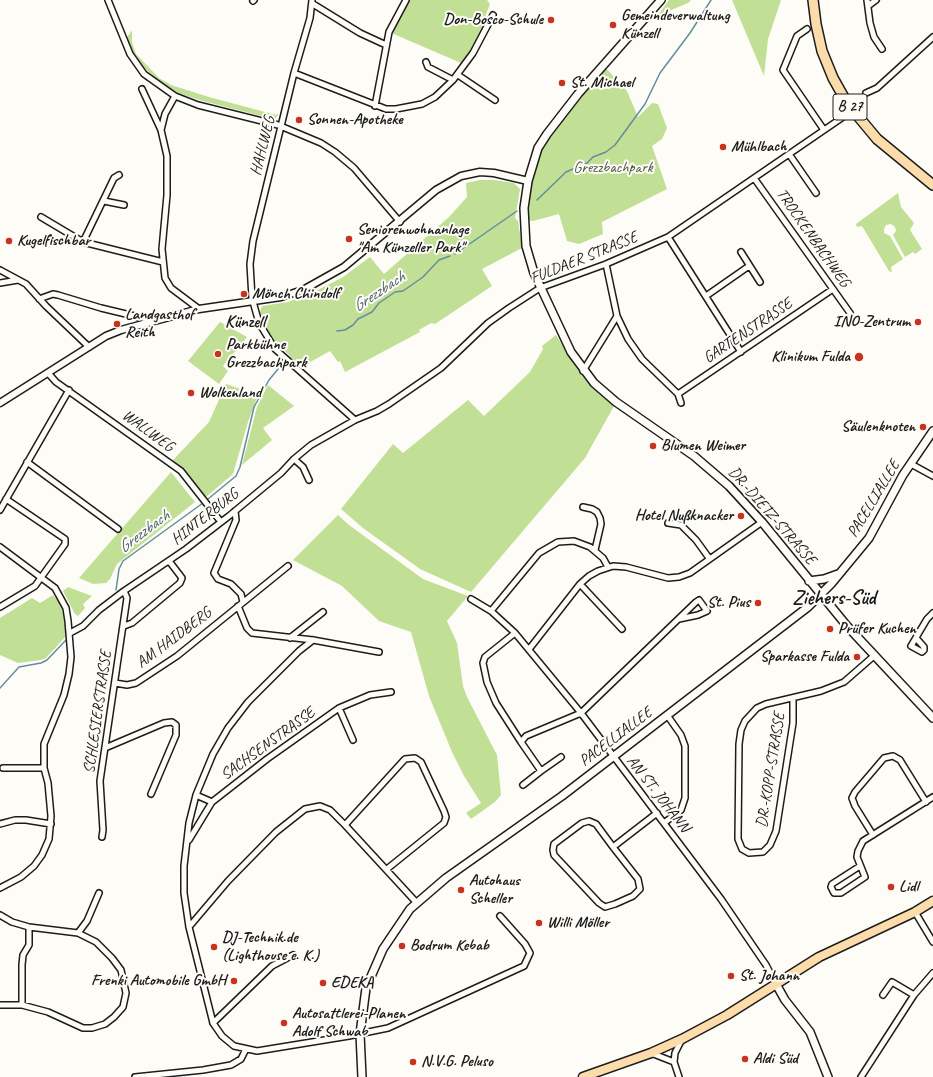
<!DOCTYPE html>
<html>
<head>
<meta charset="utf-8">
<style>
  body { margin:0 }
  canvas { display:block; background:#fdfcf7 }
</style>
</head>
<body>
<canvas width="933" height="1077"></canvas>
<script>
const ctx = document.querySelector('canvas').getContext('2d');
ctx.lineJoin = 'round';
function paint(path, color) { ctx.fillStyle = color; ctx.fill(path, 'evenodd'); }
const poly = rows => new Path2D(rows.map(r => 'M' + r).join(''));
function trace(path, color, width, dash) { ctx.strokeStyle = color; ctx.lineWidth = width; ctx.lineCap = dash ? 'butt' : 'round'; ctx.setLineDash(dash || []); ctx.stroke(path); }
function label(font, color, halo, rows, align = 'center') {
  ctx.font = font + ' Caveat,sans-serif'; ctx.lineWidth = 4; ctx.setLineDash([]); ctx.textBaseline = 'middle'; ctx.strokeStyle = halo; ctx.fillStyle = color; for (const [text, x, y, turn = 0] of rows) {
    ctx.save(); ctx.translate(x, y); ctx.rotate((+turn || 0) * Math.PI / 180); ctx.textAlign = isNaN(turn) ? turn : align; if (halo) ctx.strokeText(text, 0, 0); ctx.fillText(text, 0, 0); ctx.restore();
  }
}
paint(poly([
  [405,0,487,0,490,4,483,22,486,30,463,68,461,63,389,32],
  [669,0,691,0,688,3,657,16],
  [732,0,781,0,768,39,764,76],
  [132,30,132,42,136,54,159,78,171,85,209,97,276,115,279,113,276,118,268,120,261,116,203,101,178,93,163,85,140,64,134,55,126,39],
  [604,66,627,91,638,117,652,103,658,104,667,128,662,139,652,146,667,189,602,222,603,234,579,244,567,241,559,214,533,221,525,220,524,208,538,148],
  [480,180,494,180,514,183,520,189,515,218,518,221,522,248,482,269,492,286,435,324,431,323,419,330,420,332,345,372,340,361,338,362,330,351,301,367,269,335,262,321,260,312,262,306,288,302,312,293,343,277,370,257,384,274,449,217,467,197,466,183],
  [898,193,901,207,914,223,910,230,922,249,915,254,913,252,905,257,893,235,896,231,895,227,891,224,886,225,884,229,884,233,890,236,903,259,891,267,892,272,889,271,862,226,857,227,856,224],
  [220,322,247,337,223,366,228,371,219,384,188,361],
  [556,335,579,372,592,388,614,406,585,458,471,592,420,569,363,528,341,509,393,444,403,453,468,400,484,416,530,372,543,349,542,346],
  [226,384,258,395,248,422,233,474,206,497,173,460,209,422],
  [268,385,294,406,263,428,272,440,242,465,257,407],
  [171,472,195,502,117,564,110,579,106,583,93,584,79,578],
  [338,515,349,525,423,579,468,596,447,621,457,643,463,686,467,697,497,755,501,795,495,802,471,819,466,813,481,803,464,776,452,752,429,696,411,632,379,621,342,586,293,560],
  [68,587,92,596,83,604,85,608,78,616,75,614,63,591],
  [53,595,60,603,63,613,67,635,46,658,41,660,18,663,0,655,0,618,32,598,40,603]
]), '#c2df96');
trace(poly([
  [537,200,566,172,587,163,593,157,606,152,615,145,645,104,660,73,690,33,711,0],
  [455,254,517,211],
  [337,331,345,330,353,325,358,319,372,312,379,303,395,292,403,291,423,277,439,260,450,256],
  [208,499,236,476,240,467,254,407,269,380,283,363],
  [116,590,119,569,123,561,203,503],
  [0,688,19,667,41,663,47,660,66,640]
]), '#648d9f', 1.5);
const minor = poly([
  [108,0,130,54,144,74,175,96,198,105,278,125,321,143,335,152,354,168,400,222],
  [312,0,310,18,294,73,253,241,250,264,252,298,259,323,275,349,355,420],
  [867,0,870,23,874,37,882,49],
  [253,1,254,0],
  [313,4,360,33,386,45],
  [868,6,876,0],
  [807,29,797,36,783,70,824,130],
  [426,62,428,67,453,80],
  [294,73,386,109,396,109,422,104,435,97,453,80,473,53,493,15],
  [458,75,495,100],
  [142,89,161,130,167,156,167,195,162,249,165,278,171,288,199,309],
  [866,93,877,88,933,37],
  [375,106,389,32,406,0],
  [161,130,165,114,175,96],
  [789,154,816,193],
  [754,178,850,313],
  [104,201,124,205],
  [41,217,83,242,163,262],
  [668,237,741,352],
  [83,242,114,178,119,175],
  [741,252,760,282],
  [606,264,617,316,628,339,642,359,678,394,681,403],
  [0,270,26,284,46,306,89,347],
  [0,283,18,280],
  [706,296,749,266],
  [39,299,53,294,58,295,101,308,155,321],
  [583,371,617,316],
  [48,373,56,382,181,471,221,522],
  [678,394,833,289],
  [294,459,303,467,309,480],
  [27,462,118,529],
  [911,464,933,476],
  [583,507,592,509,597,512,600,518,601,524,595,550],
  [0,510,69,390],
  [235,511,236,520,214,573,218,579,231,584,241,594,243,602],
  [668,523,681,525,696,540,709,558],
  [0,547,55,588,66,608,68,621,71,657,69,674,64,695,44,744,44,768,48,783,51,816,49,839,42,855,34,866,21,877,0,888],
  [580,584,622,629],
  [471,599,491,611,515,633,581,713,721,899,766,965,776,984],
  [238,606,247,628,252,633,313,640,379,652],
  [0,607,35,586,65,544,65,539,6,499],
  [491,611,539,553,558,542,574,541,590,547,603,558,608,567],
  [124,626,132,623,180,583,182,578,179,574,169,561],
  [70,633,83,626,99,610,124,591,186,549,229,516,281,473,294,459,311,445,355,420,377,411,389,404,441,368,488,323,509,308,540,288,606,264,668,237,846,115],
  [515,633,485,657,483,663,487,682,496,703,521,742,526,736,581,713,696,602,699,600,707,611,698,615,679,619],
  [290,638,323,612],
  [916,638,924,647,924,650,922,652,911,646,927,619,933,613],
  [313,640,299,651,248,702,228,728,213,754,196,795,189,823,184,866,184,893,189,927,213,1023,222,1036,234,1046,257,1051,349,1036,388,1028,524,966,530,953,525,944,500,916],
  [530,648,580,584,589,576,598,571,613,566,626,567,668,578,679,577,690,573,762,522],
  [115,683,127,685,136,683,177,656,288,566],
  [793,698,793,723,776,831,770,845,763,852,749,853,742,849,738,839,739,744,741,730,745,721,757,708,766,704,821,691,844,682,875,655],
  [339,708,353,740],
  [521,742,541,771,561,757],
  [105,748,164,723,172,722,176,725,176,735,151,794],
  [3,768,44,768],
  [523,785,541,771],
  [196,795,212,802],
  [664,823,681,810,685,798,685,746,681,735,667,715],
  [0,824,15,820,26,820,51,824],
  [345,825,405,759,415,758,421,762,444,811,446,817,444,823,387,869],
  [873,835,855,806,852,798,855,792,884,758,893,756,900,760,926,802],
  [102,837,103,830,100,781,127,598,124,591],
  [189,840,212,802,267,759,339,708,370,695,391,692],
  [613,847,596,824,589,821,582,823,554,844,553,850,554,855,599,903,605,907,615,904,633,896,640,889,638,879,613,847,657,813],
  [860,866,832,884,831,887,834,893,841,893,865,877,857,857,858,851,863,841,933,797],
  [915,912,933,942],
  [0,915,12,922,29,927,78,933,96,942,112,958,121,970,126,993,123,1007,114,1017,105,1024,92,1028,83,1028,48,1012,22,1005,0,1005],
  [189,927,228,881,276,832,305,809,320,806,330,810,345,825,416,902],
  [78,933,87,921,99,893],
  [883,995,892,982,914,995],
  [22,1005,22,965,23,955,29,945,29,927],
  [213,1023,272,966,293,955],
  [651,1053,674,1062],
  [135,1077,203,1070,231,1065,241,1059,246,1049],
  [679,1077,674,1062,675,1053,682,1039],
  [861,1077,914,995,933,973]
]);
const tertiary = poly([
  [0,403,106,336,121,330,199,309,281,297,303,290,344,267,436,190,461,176,480,172,494,173,528,181]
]);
const secondary = poly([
  [661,0,578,94,547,134,538,148,528,181,524,208,526,246,534,273,571,352,594,383,616,402,694,456,729,486,762,522,847,626,933,718],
  [809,581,824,579,838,574],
  [776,984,785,1000,810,1032,828,1077],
  [362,1077,360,1034,366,988,383,949,410,909,446,878,562,796,808,607,831,584,869,538,903,475,933,431]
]);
const primary = poly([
  [583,1077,651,1053,682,1039,727,1015,819,957,915,912,933,901]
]);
const trunk = poly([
  [813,0,816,24,822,51,833,78,847,103,877,139,933,185]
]);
trace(minor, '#1c1c1c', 8);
trace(tertiary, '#1c1c1c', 9);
trace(secondary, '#1c1c1c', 10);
trace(primary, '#1c1c1c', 11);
trace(trunk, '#1c1c1c', 12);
trace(minor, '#fdfcf7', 5);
trace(tertiary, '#fdfcf7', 6);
trace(secondary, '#fdfcf7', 7);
trace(primary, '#fddcac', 8);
trace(trunk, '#fddcac', 9);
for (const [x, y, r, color] of [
  [551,20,4,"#c8321e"],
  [613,25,4,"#c8321e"],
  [562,83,4,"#c8321e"],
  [299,120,4,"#c8321e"],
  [723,147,4,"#c8321e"],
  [349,239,4,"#c8321e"],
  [9,241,4,"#c8321e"],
  [244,294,4,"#c8321e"],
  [918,322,4,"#c8321e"],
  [117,324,4,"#c8321e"],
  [218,354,4,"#c8321e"],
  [859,357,5,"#c8321e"],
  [191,393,4,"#c8321e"],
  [923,427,4,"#c8321e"],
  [653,446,4,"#c8321e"],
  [741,516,4,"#c8321e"],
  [758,603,4,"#c8321e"],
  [830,629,4,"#c8321e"],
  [857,657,4,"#c8321e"],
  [891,887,4,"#c8321e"],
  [461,890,4,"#c8321e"],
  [539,923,4,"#c8321e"],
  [402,946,4,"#c8321e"],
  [214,947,4,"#c8321e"],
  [731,976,4,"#c8321e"],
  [234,981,4,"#c8321e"],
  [323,983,4,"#c8321e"],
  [284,1023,4,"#c8321e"],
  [745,1059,4,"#c8321e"],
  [413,1062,4,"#c8321e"]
]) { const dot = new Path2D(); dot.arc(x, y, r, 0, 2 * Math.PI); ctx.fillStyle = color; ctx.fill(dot); trace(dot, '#fdfcf7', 1.5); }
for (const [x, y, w] of [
  [850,107,34]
]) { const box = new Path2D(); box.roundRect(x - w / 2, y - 13, w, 26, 3); ctx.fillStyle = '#fdfcf7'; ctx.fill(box); trace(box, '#1c1c1c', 1); }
label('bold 15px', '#1c1c1c', null, [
  ["B 27",850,107]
]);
label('bold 16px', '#1c1c1c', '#fdfcf7', [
  ["Gemeindeverwaltung",621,16],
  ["Künzell",621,34],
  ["Don-Bosco-Schule",543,20,"right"],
  ["St. Michael",570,83],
  ["Sonnen-Apotheke",307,120],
  ["Mühlbach",731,147],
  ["Seniorenwohnanlage",357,230],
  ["\"Am Künzeller Park\"",357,248],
  ["Kugelfischbar",17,241],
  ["Mönch Chindolf",252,294],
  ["Landgasthof",125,315],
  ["Reith",125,333],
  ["INO-Zentrum",910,322,"right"],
  ["Parkbühne",226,345],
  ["Grezzbachpark",226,363],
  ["Klinikum Fulda",850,357,"right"],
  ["Wolkenland",199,393],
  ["Säulenknoten",915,427,"right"],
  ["Blumen Weimer",661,446],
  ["Hotel Nußknacker",733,516,"right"],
  ["St. Pius",750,603,"right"],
  ["Prüfer Kuchen",838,629],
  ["Sparkasse Fulda",849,657,"right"],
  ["Autohaus",469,881],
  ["Scheller",469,899],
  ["Lidl",899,887],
  ["Willi Möller",547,923],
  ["DJ-Technik.de",222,938],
  ["(Lighthouse e. K.)",222,956],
  ["Bodrum Kebab",410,946],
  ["St. Johann",739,976],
  ["Frenki Automobile GmbH",226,981,"right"],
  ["EDEKA",331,983],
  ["Autosattlerei-Planen",292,1014],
  ["Adolf Schwab",292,1032],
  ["Aldi Süd",753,1059],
  ["N.V.G. Peluso",421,1062]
], 'left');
label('16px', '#1c1c1c', '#fdfcf7', [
  ["HAHLWEG",263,146,-76],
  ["TROCKENBACHWEG",813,238,55],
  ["FULDAER STRASSE",584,258,-22],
  ["GARTENSTRASSE",748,331,-34],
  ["WALLWEG",148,431,36],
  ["PACELLIALLEE",874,499,-59],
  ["DR.-DIETZ-STRASSE",772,516,49],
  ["HINTERBURG",205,517,-38],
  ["AM HAIDBERG",174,638,-37],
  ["SCHLESIERSTRASSE",98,712,-82],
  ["PACELLIALLEE",616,737,-37],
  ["SACHSENSTRASSE",268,744,-36],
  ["DR.-KOPP-STRASSE",771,770,-81],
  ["AN ST. JOHANN",658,794,52]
]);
label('16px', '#4e5641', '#fdfcf7', [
  ["Grezzbachpark",613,168]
]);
label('italic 17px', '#465e68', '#fdfcf7', [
  ["Grezzbach",379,292,-34],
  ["Grezzbach",144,532,-37]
]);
label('bold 17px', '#1c1c1c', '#fdfcf7', [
  ["Künzell",245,323]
]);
label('bold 20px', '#1c1c1c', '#fdfcf7', [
  ["Ziehers-Süd",834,599]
]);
</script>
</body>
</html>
